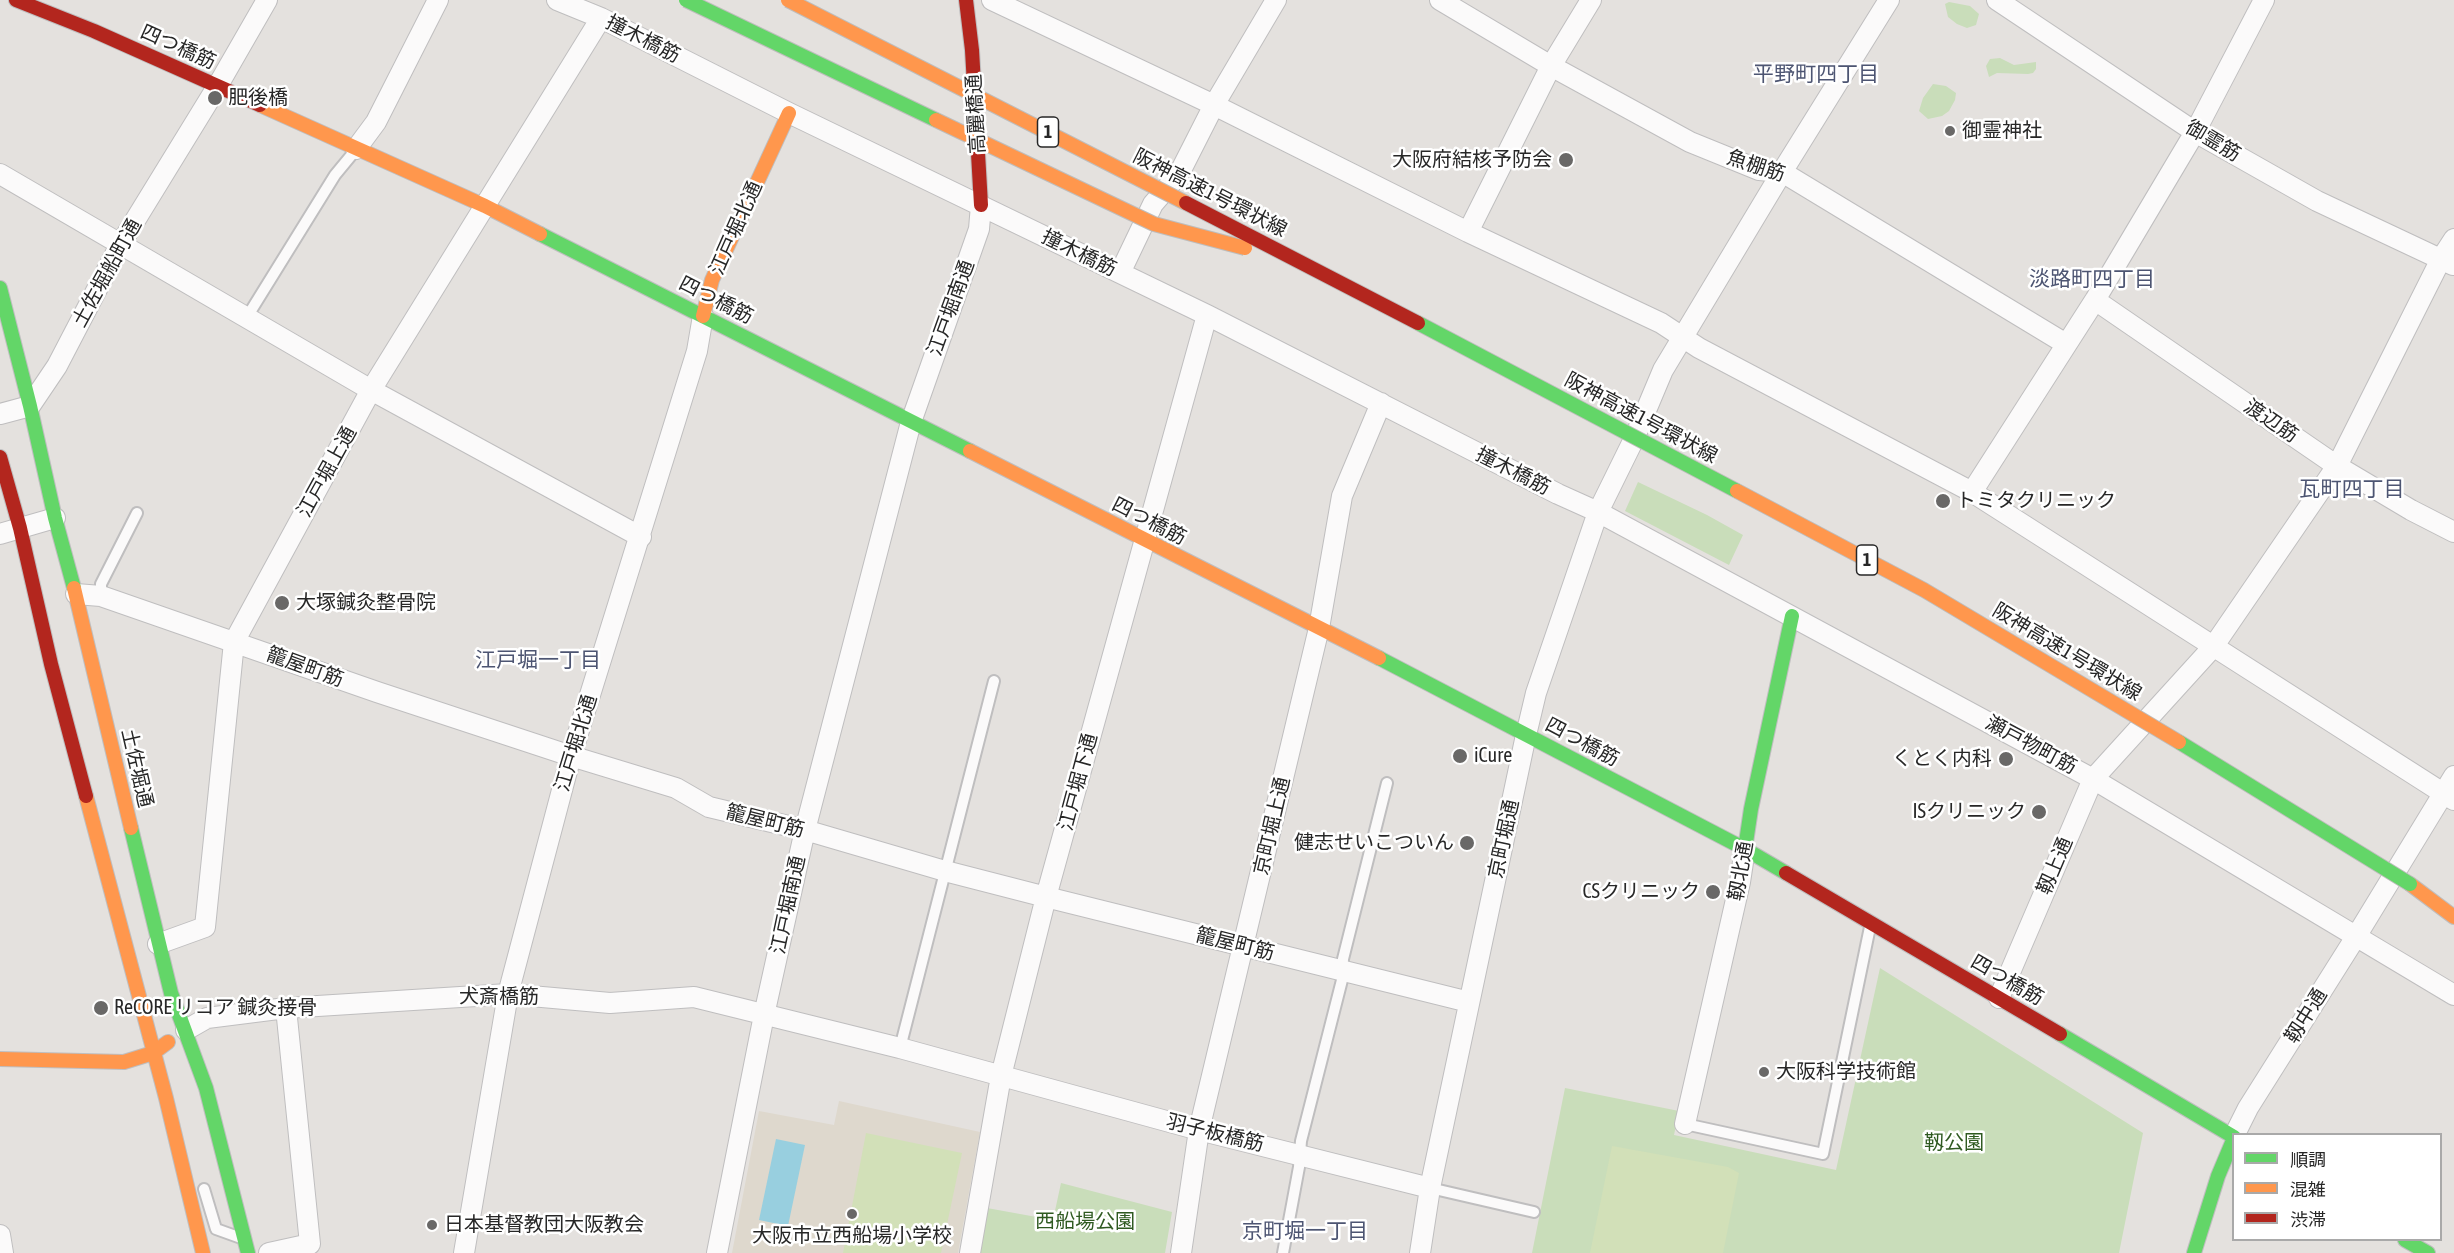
<!DOCTYPE html>
<html>
<head>
<meta charset="utf-8">
<style>
  body { margin:0 }
  #map { position:relative; width:2454px; height:1253px; overflow:hidden; background:#e4e1de; font-family:"Asap Condensed","Noto Sans JP",sans-serif }
  canvas { display:block }
  .legend { position:absolute; left:2232px; top:1133px; width:210px; height:108px; box-sizing:border-box; background:#fff; border:2px solid #a9a9a9; margin:0; padding:8px 10px; list-style:none; font-size:18px; color:#272727 }
  .legend li { display:flex; align-items:center; gap:12px; height:30px }
  .legend b { width:30px; border:2px solid #a9a9a9 }
</style>
</head>
<body>
<div id="map">
<canvas width="2454" height="1253"></canvas>
<ul class="legend">
<li><b style="height:8px;background:#63d668"></b>順調</li>
<li><b style="height:8px;background:#ff974d"></b>混雑</li>
<li><b style="height:8px;background:#b3261e"></b>渋滞</li>
</ul>
</div>
<script>
const ctx = document.querySelector('canvas').getContext('2d');
ctx.lineJoin = 'round';
function paint(path, color) { ctx.fillStyle = color; ctx.fill(path, 'evenodd'); }
const poly = rows => new Path2D(rows.map(r => 'M' + r).join(''));
function trace(path, color, width, dash) { ctx.strokeStyle = color; ctx.lineWidth = width; ctx.lineCap = dash ? 'butt' : 'round'; ctx.setLineDash(dash || []); ctx.stroke(path); }
function label(font, color, halo, rows, align = 'center') {
  ctx.font = font + ' "Asap Condensed","Noto Sans JP",sans-serif'; ctx.lineWidth = 5; ctx.setLineDash([]); ctx.textBaseline = 'middle'; ctx.strokeStyle = halo; ctx.fillStyle = color; for (const [text, x, y, turn = 0] of rows) {
    ctx.save(); ctx.translate(x, y); ctx.rotate((+turn || 0) * Math.PI / 180); ctx.textAlign = isNaN(turn) ? turn : align; if (halo) ctx.strokeText(text, 0, 0); ctx.fillText(text, 0, 0); ctx.restore();
  }
}
paint(poly([
  [839,1101,980,1132,958,1253,732,1253,759,1111,834,1125]
]), '#ded8cd');
paint(poly([
  [1949,2,1970,6,1979,14,1976,25,1967,28,1957,24,1948,17,1945,4],
  [2000,58,2014,65,2036,62,2036,69,2033,73,2028,74,1997,73,1989,77,1986,66,1990,59],
  [1933,84,1946,86,1956,93,1955,100,1949,111,1942,116,1928,119,1919,111,1923,98],
  [1638,482,1707,515,1743,535,1729,565,1625,511],
  [1880,968,2143,1133,2119,1253,1532,1253,1565,1088,1679,1111,1674,1135,1836,1170],
  [1061,1183,1172,1212,1165,1253,979,1253,987,1208,1053,1220]
]), '#c9ddba');
paint(poly([
  [866,1133,962,1153,941,1253,843,1253],
  [1612,1146,1728,1167,1739,1173,1723,1253,1590,1253]
]), '#d2e0b8');
paint(poly([
  [776,1139,805,1145,788,1226,759,1220]
]), '#98cfdf');
const lane = poly([
  [247,317,335,175,354,152],
  [101,596,101,584,137,513],
  [900,1048,994,681],
  [1685,1124,1823,1154,1870,927],
  [1430,1188,1534,1212],
  [204,1189,216,1229,241,1238],
  [1283,1253,1299,1167,1301,1141,1342,980,1343,959,1387,783]
]);
const street = poly([
  [557,0,601,18,789,113,1207,315,1558,494,1598,512,2093,779,2454,995],
  [992,0,1214,105,1468,232,1661,323,1699,348,1972,492,2454,800],
  [1440,0,1551,66,1690,142,1759,170,1782,172,2066,344],
  [1997,0,2195,132,2317,201,2453,265],
  [356,149,376,122,438,0],
  [0,174,371,390,641,537],
  [1468,232,1551,66,1591,0],
  [1120,273,1153,204,1179,174,1214,105,1276,0],
  [2095,300,2337,466,2411,510,2454,532],
  [0,414,30,406,57,366,120,245,217,87,267,0],
  [1972,492,2095,300,2195,132,2264,0],
  [0,534,55,518],
  [76,594,101,596,377,692,571,756,676,788,709,807,805,830,945,871,1046,897,1469,1002],
  [158,944,205,927,234,642,371,390,601,18],
  [1999,998,2093,779,2213,647,2337,466,2441,259,2454,239],
  [186,1030,207,1018,286,1008,508,994,610,1003,694,997,900,1048,1199,1130,1430,1188],
  [1685,1124,1740,882,1745,849],
  [2235,1134,2248,1108,2357,935,2454,776],
  [0,1235,3,1253],
  [269,1253,310,1244,286,1008],
  [464,1253,508,994,571,756,697,351,703,316],
  [717,1253,764,1015,805,830,911,422,979,229,981,205],
  [970,1253,1001,1076,1046,897,1207,315],
  [1181,1253,1199,1130,1319,628,1342,496,1381,403],
  [1420,1253,1430,1188,1526,735,1536,693,1598,512,1634,439,1663,370,1782,172,1889,0]
]);
const fast = poly([
  [540,234,970,451],
  [0,288,30,406,55,518,74,588],
  [1379,658,1745,849,1786,873],
  [131,828,171,993,206,1088,248,1253],
  [1745,849,1751,809,1792,616],
  [2060,1034,2234,1137],
  [2405,1240,2428,1253],
  [2194,1253,2218,1176,2234,1138]
]);
const slow = poly([
  [260,105,485,206,540,234],
  [703,316,712,280,789,113],
  [970,451,1379,658],
  [74,588,131,828],
  [86,796,166,1098,203,1253],
  [2410,884,2454,917],
  [0,1059,124,1062,153,1053,168,1042]
]);
const jam = poly([
  [16,0,94,31,260,105],
  [966,0,972,50,981,205],
  [0,457,20,528,51,664,86,796],
  [1786,873,2060,1034]
]);
trace(lane, '#bfbebf', 14);
trace(street, '#bfbebf', 22);
trace(fast, '#bfbebf', 16);
trace(slow, '#bfbebf', 16);
trace(jam, '#bfbebf', 16);
trace(lane, '#fbfafa', 10);
trace(street, '#fbfafa', 20);
trace(fast, '#63d668', 14);
trace(slow, '#ff974d', 14);
trace(jam, '#b3261e', 14);
const fastBridge = poly([
  [686,0,936,120],
  [1418,323,1737,491],
  [2179,742,2410,884]
]);
const slowBridge = poly([
  [788,0,1186,203],
  [936,120,1154,224,1245,248],
  [1737,491,1924,590,2179,742]
]);
const jamBridge = poly([
  [1186,203,1418,323]
]);
trace(fastBridge, '#bebdbc', 16, []);
trace(slowBridge, '#bebdbc', 16, []);
trace(jamBridge, '#bebdbc', 16, []);
trace(fastBridge, '#63d668', 14);
trace(slowBridge, '#ff974d', 14);
trace(jamBridge, '#b3261e', 14);
for (const [x, y, r, color] of [
  [215,98,8,"#696867"],
  [1950,131,6,"#696867"],
  [1566,160,8,"#696867"],
  [1943,501,8,"#696867"],
  [282,603,8,"#696867"],
  [1460,756,8,"#696867"],
  [2006,759,8,"#696867"],
  [2039,812,8,"#696867"],
  [1467,843,8,"#696867"],
  [1713,892,8,"#696867"],
  [101,1008,8,"#696867"],
  [1764,1072,6,"#696867"],
  [852,1214,6,"#696867"],
  [432,1225,6,"#696867"]
]) { const dot = new Path2D(); dot.arc(x, y, r, 0, 2 * Math.PI); ctx.fillStyle = color; ctx.fill(dot); trace(dot, '#fff', 2); }
for (const [x, y, w] of [
  [1048,132,21],
  [1867,560,21]
]) { const box = new Path2D(); box.roundRect(x - w / 2, y - 15, w, 30, 4.5); ctx.fillStyle = '#fff'; ctx.fill(box); trace(box, '#272727', 1.5); }
label('bold 18px', '#272727', null, [
  ["1",1048,132],
  ["1",1867,560]
]);
label('20px', '#272727', '#fff', [
  ["撞木橋筋",643,39,27],
  ["四つ橋筋",178,47,24],
  ["高麗橋通",976,114,-93],
  ["御霊筋",2213,141,31],
  ["魚棚筋",1756,166,18],
  ["阪神高速1号環状線",1210,193,27],
  ["江戸堀北通",736,228,-66],
  ["撞木橋筋",1079,253,26],
  ["土佐堀船町通",107,273,-61],
  ["四つ橋筋",716,300,27],
  ["江戸堀南通",951,308,-70],
  ["阪神高速1号環状線",1641,418,28],
  ["渡辺筋",2271,421,34],
  ["撞木橋筋",1513,471,27],
  ["江戸堀上通",327,472,-61],
  ["四つ橋筋",1149,521,27],
  ["阪神高速1号環状線",2067,652,31],
  ["籠屋町筋",305,667,20],
  ["四つ橋筋",1582,742,28],
  ["江戸堀北通",576,743,-73],
  ["瀬戸物町筋",2031,745,28],
  ["土佐堀通",137,768,77],
  ["江戸堀下通",1078,782,-75],
  ["籠屋町筋",765,821,14],
  ["京町堀上通",1272,826,-77],
  ["京町堀通",1504,839,-78],
  ["靱上通",2055,866,-67],
  ["靱北通",1741,871,-80],
  ["江戸堀南通",788,905,-78],
  ["籠屋町筋",1235,944,14],
  ["四つ橋筋",2007,980,30],
  ["犬斎橋筋",499,997],
  ["靱中通",2306,1016,-58],
  ["羽子板橋筋",1215,1133,14]
]);
label('20px', '#272727', '#fff', [
  ["肥後橋",228,98],
  ["御霊神社",1962,131],
  ["大阪府結核予防会",1552,160,"right"],
  ["トミタクリニック",1956,501],
  ["大塚鍼灸整骨院",296,603],
  ["iCure",1474,756],
  ["くとく内科",1992,759,"right"],
  ["ISクリニック",2026,812,"right"],
  ["健志せいこついん",1454,843,"right"],
  ["CSクリニック",1700,892,"right"],
  ["ReCORE リコア 鍼灸接骨",114,1008],
  ["大阪科学技術館",1776,1072],
  ["日本基督教団大阪教会",444,1225],
  ["大阪市立西船場小学校",852,1236,"center"]
], 'left');
label('20px', '#2f5a21', '#fff', [
  ["靱公園",1954,1143],
  ["西船場公園",1085,1222]
]);
label('21px', '#4d5572', '#fff', [
  ["平野町四丁目",1816,74],
  ["淡路町四丁目",2092,279],
  ["瓦町四丁目",2352,489],
  ["江戸堀一丁目",538,660],
  ["京町堀一丁目",1305,1231]
]);
</script>
</body>
</html>
